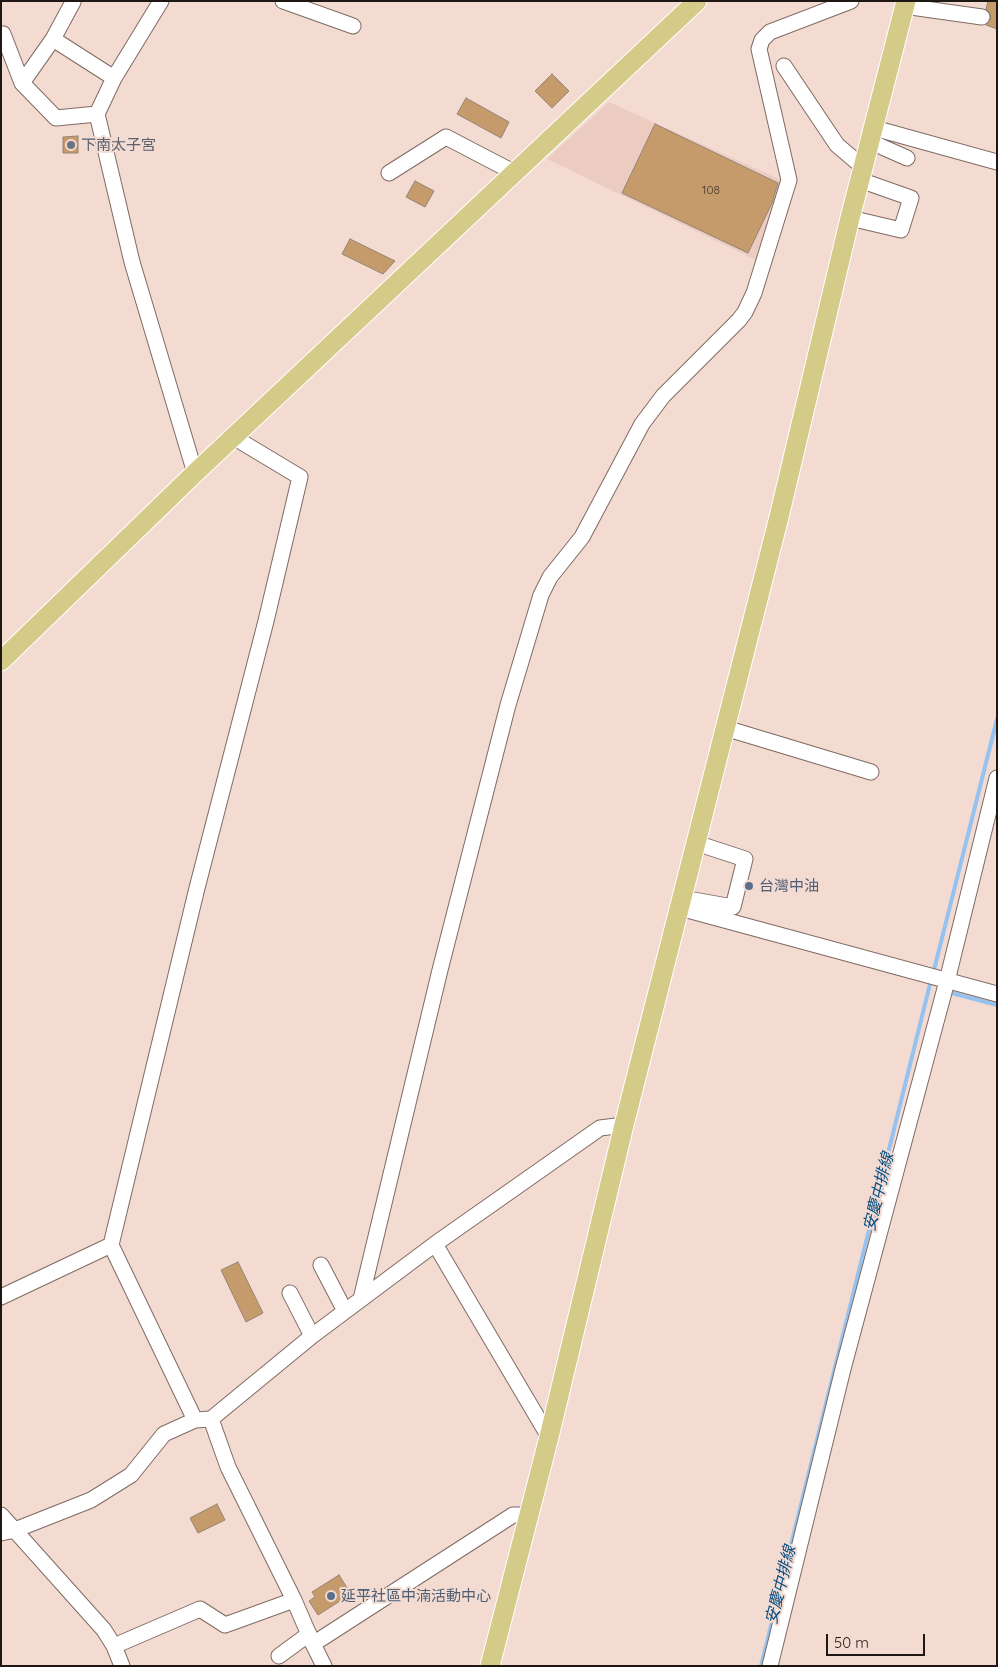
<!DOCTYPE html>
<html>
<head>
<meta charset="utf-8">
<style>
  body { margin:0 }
  #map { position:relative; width:998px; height:1667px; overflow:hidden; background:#f3dbd2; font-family:Quicksand,sans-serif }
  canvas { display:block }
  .frame { position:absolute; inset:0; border:2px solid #1f1714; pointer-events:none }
  .scale { position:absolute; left:826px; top:1634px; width:99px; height:22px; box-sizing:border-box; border:2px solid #1f1714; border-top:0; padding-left:6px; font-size:15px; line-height:18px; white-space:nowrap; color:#1f1714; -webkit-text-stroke:4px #f3dbd2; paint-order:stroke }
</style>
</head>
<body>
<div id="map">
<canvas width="998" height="1667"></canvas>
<div class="frame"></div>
<div class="scale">50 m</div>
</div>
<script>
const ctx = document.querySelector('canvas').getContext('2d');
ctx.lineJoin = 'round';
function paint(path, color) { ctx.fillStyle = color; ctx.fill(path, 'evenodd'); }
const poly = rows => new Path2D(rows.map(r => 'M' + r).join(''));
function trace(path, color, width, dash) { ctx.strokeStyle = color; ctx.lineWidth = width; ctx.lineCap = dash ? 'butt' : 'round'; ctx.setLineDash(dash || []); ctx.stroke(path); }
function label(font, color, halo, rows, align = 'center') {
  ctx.font = font + ' Quicksand,"Noto Sans TC",sans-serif'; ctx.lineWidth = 4; ctx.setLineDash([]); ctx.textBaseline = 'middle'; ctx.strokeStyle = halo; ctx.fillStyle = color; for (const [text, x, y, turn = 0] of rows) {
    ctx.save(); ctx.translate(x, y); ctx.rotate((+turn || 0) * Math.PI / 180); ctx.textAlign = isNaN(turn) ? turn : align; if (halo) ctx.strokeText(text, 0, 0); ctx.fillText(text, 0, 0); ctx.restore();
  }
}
paint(poly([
  [609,102,783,181,762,263,547,159]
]), '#ecccc0');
trace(poly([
  [933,974,997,719],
  [948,992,997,1005],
  [761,1666,931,980]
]), '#95c2ef', 4);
const building = poly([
  [988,1,997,1,997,29,986,25,991,18,990,13,986,9,988,1],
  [552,74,569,91,552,108,535,91,552,74],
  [466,98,509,122,501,138,457,114,466,98],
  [655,124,778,183,772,203,748,253,622,193,655,124],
  [78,136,78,153,63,153,63,137,78,136],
  [415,181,434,191,425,207,406,197,415,181],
  [350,239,395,261,383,274,342,254,350,239],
  [238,1262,263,1313,246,1322,221,1270,238,1262],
  [217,1504,225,1520,198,1533,190,1518,217,1504],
  [339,1575,351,1594,318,1615,309,1601,315,1597,312,1592,339,1575]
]);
paint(building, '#c59b6c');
trace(building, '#938474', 1);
const minor = poly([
  [161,1,114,78,97,114,132,262,195,473],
  [283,1,353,26],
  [904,6,982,17],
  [1,34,3,34,22,83,56,118,97,114],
  [53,39,114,78],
  [784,66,837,145,864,168],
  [22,83,53,39,73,2],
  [874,128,997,162],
  [871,142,907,158],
  [389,173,446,137,515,173],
  [850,218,901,230,911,198,860,180],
  [725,728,871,772],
  [682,898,733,907,745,859,696,843],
  [680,908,997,994],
  [435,1244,549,1437],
  [321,1265,345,1311],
  [290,1293,312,1336],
  [1,1297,111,1245],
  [361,1299,440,970,508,705,541,595,550,577,582,537,642,424,663,396,739,320,745,312,754,293,789,180,759,49,762,40,770,32,851,1],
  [211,1419,228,1467,294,1600,313,1644,324,1666],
  [195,1420,111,1245,197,888,266,621,300,477,235,438],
  [1,1515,104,1630,114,1646,122,1666],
  [1,1533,15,1530,91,1500,131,1475,164,1434,195,1420,211,1419,312,1336,435,1244,600,1128,624,1125],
  [313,1644,513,1515,529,1515],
  [114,1646,200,1609,225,1625,294,1600],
  [279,1656,309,1634],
  [770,1666,843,1369,947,981,997,778]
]);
const major = poly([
  [1,661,195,473,697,1],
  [490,1666,549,1437,624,1125,779,517,850,218,906,1]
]);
trace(minor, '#7f6a62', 17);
trace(major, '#fff', 21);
trace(minor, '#fff', 15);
trace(major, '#d3cb87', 19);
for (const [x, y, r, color] of [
  [71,145,5,"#6b7280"],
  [749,886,5,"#5c6f8a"],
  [331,1596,5,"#5c6f8a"]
]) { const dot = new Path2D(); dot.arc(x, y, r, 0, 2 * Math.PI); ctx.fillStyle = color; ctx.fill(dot); trace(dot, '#f3dbd2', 2); }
label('12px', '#48382a', null, [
  ["108",711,190]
]);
label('15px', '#5b616d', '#f3dbd2', [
  ["下南太子宮",81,145]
], 'left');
label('15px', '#4e5e75', '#f3dbd2', [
  ["台灣中油",759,886],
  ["延平社區中湳活動中心",341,1596]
], 'left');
label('italic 16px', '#064f85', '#f3dbd2', [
  ["安慶中排線",879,1192,-76],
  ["安慶中排線",781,1585,-76]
]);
</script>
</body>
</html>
